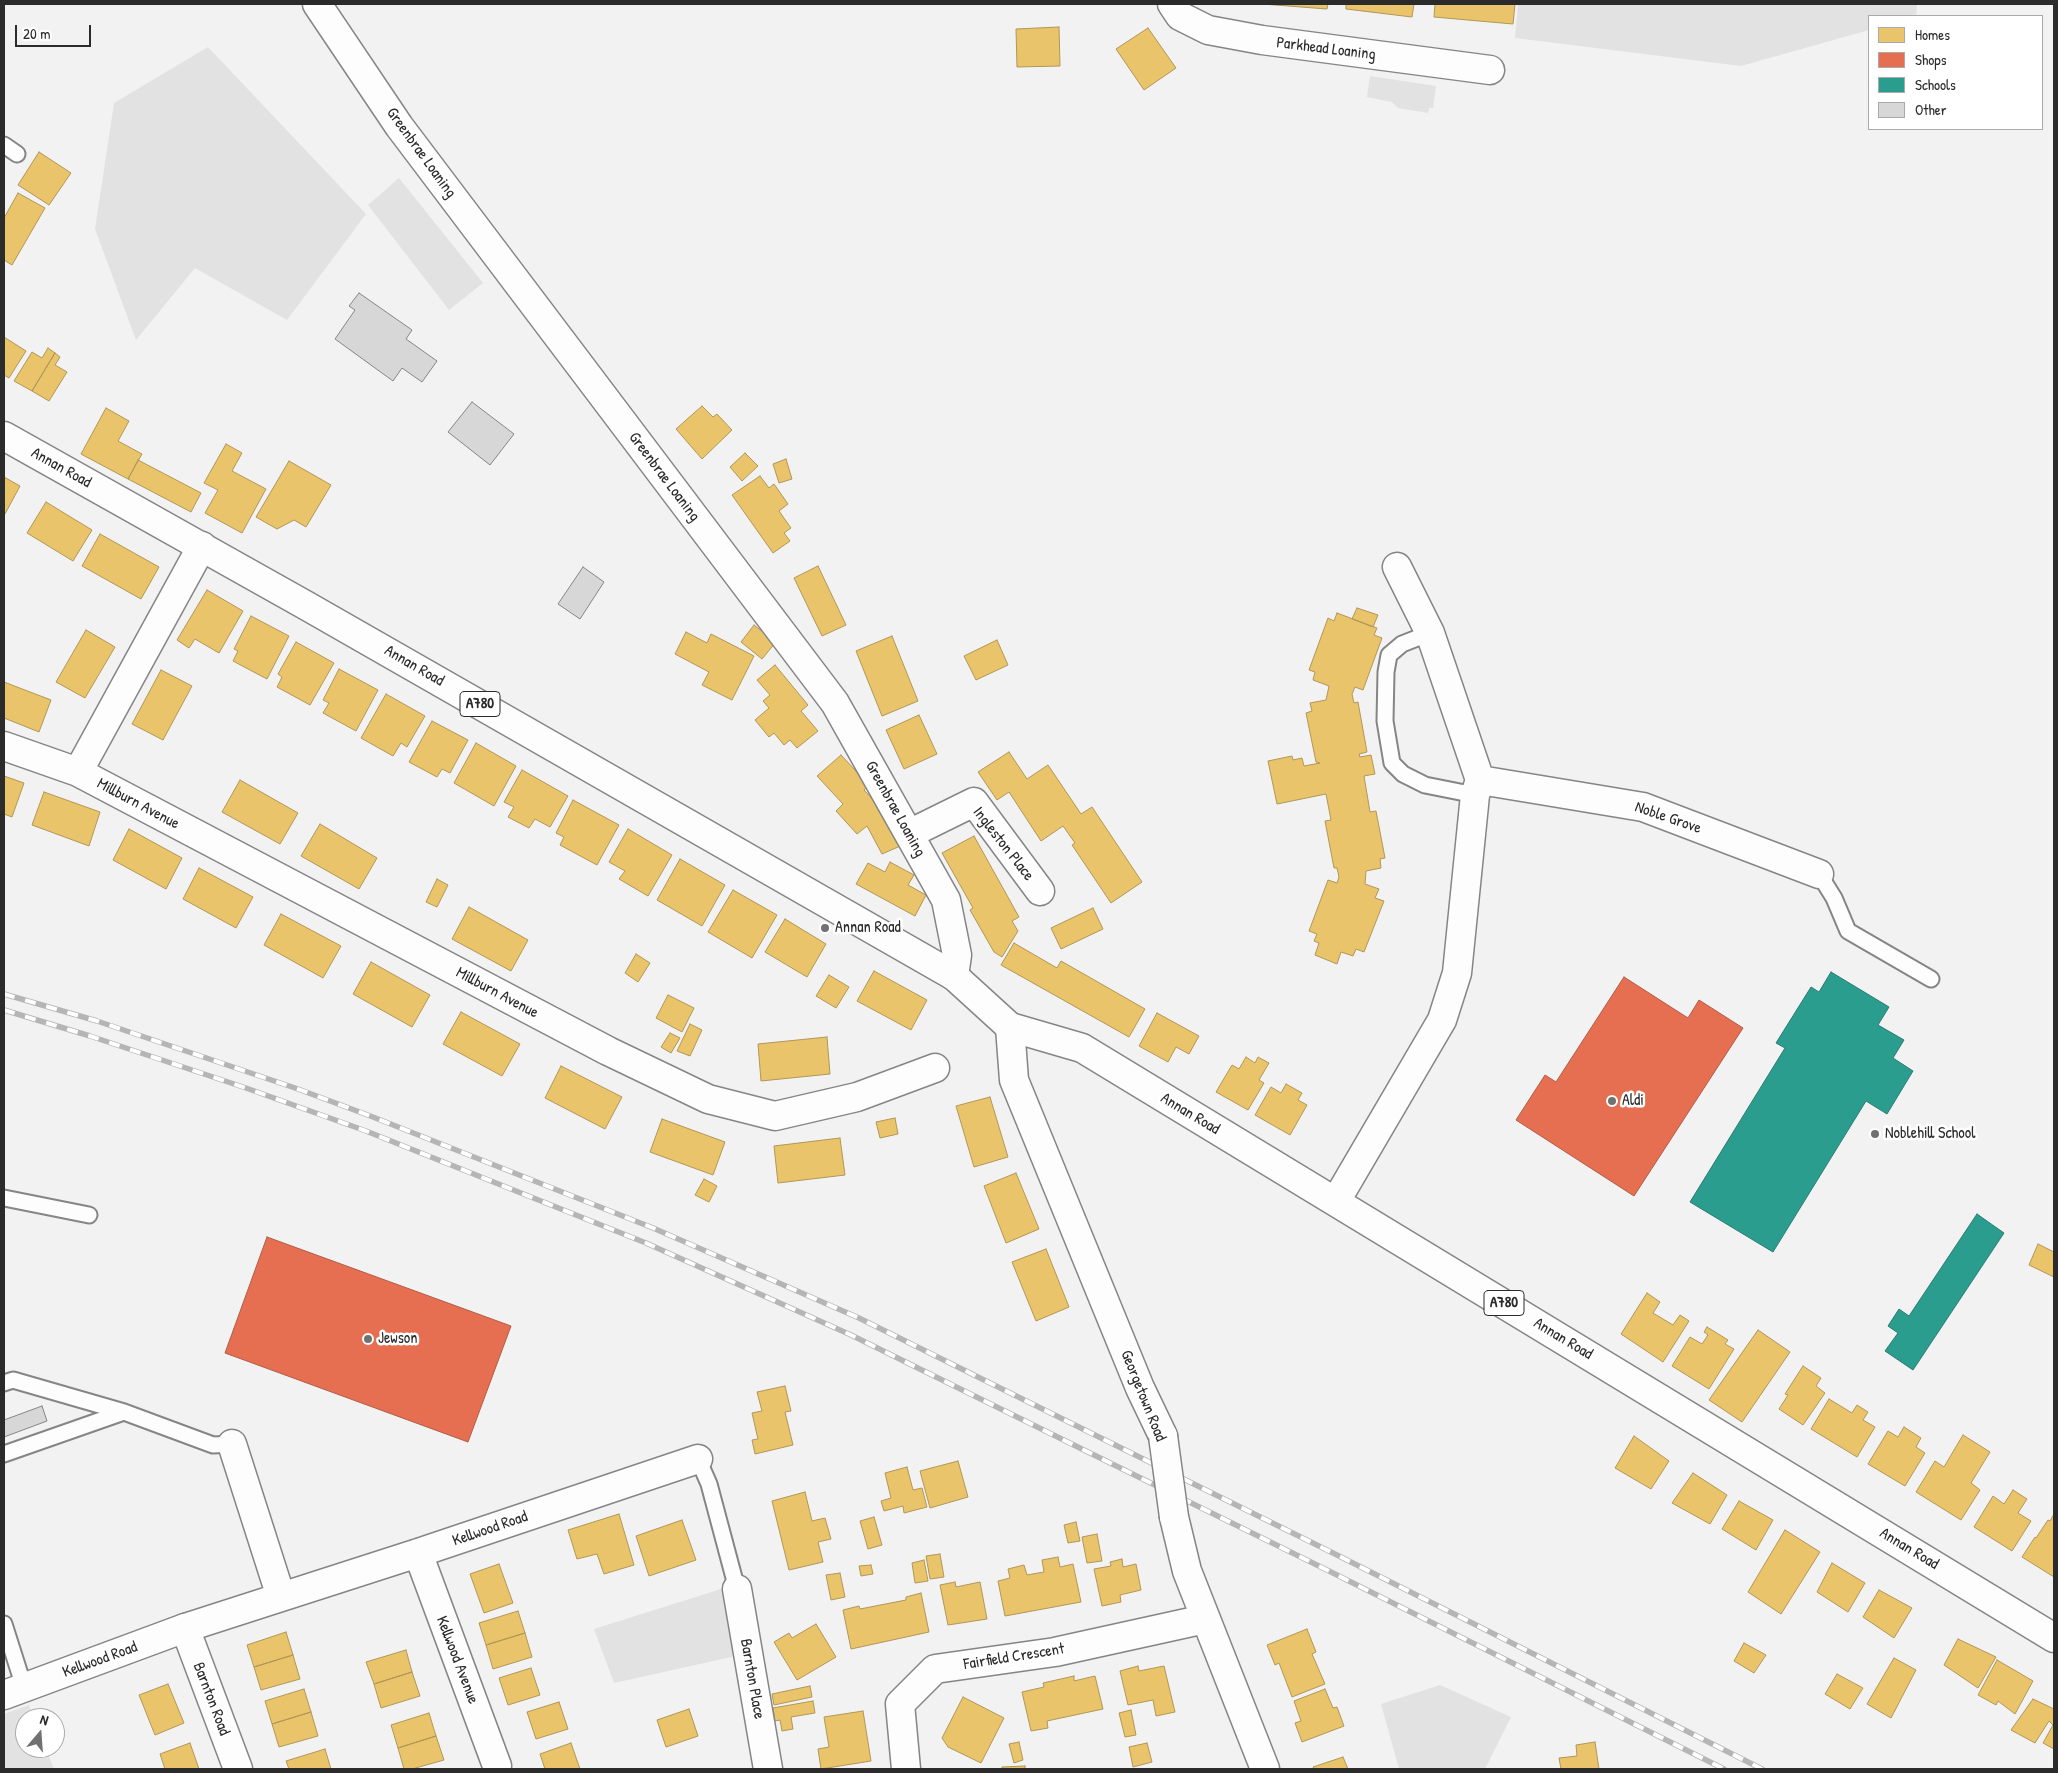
<!DOCTYPE html>
<html>
<head>
<meta charset="utf-8">
<style>
  body { margin:0 }
  #map { position:relative; width:2058px; height:1773px; overflow:hidden; background:#f2f2f2; font-family:"Patrick Hand",sans-serif }
  canvas { display:block }
  .frame { position:absolute; inset:0; border:5px solid #2b2b2b; pointer-events:none }
  .legend { position:absolute; left:1868px; top:15px; width:175px; height:115px; box-sizing:border-box; background:#fff; border:1px solid #aaa; margin:0; padding:6px 9px; list-style:none; font-size:15px; color:#2b2b2b }
  .legend li { display:flex; align-items:center; gap:10px; height:25px }
  .legend b { width:25px; border:1px solid #aaa }
  .north { position:absolute; left:15px; top:1708px; width:50px; height:50px; box-sizing:border-box; background:#fff; border:1px solid #aaa; border-radius:50%; rotate:18deg; font-size:14px; font-weight:700; line-height:20px; text-align:center; color:#2b2b2b }
  .north::after { content:''; display:block; margin:auto; width:18px; height:22px; background:#717171; clip-path:polygon(50% 0,100% 100%,50% 72%,0 100%) }
  .scale { position:absolute; left:15px; top:25px; width:76px; height:22px; box-sizing:border-box; border:2px solid #2b2b2b; border-top:0; padding-left:6px; font-size:15px; line-height:18px; white-space:nowrap; color:#2b2b2b; -webkit-text-stroke:4px #fff; paint-order:stroke }
</style>
</head>
<body>
<div id="map">
<canvas width="2058" height="1773"></canvas>
<div class="frame"></div>
<ul class="legend">
<li><b style="height:14px;background:#e9c46a"></b>Homes</li>
<li><b style="height:14px;background:#e76f51"></b>Shops</li>
<li><b style="height:14px;background:#2a9d8f"></b>Schools</li>
<li><b style="height:14px;background:#d7d7d7"></b>Other</li>
</ul>
<div class="north">N</div>
<div class="scale">20 m</div>
</div>
<script>
const ctx = document.querySelector('canvas').getContext('2d');
ctx.lineJoin = 'round';
function paint(path, color) { ctx.fillStyle = color; ctx.fill(path, 'evenodd'); }
const poly = rows => new Path2D(rows.map(r => 'M' + r).join(''));
function trace(path, color, width, dash) { ctx.strokeStyle = color; ctx.lineWidth = width; ctx.lineCap = dash ? 'butt' : 'round'; ctx.setLineDash(dash || []); ctx.stroke(path); }
function label(font, color, halo, rows, align = 'center') {
  ctx.font = font + ' "Patrick Hand",sans-serif'; ctx.lineWidth = 5; ctx.setLineDash([]); ctx.textBaseline = 'middle'; ctx.strokeStyle = halo; ctx.fillStyle = color; for (const [text, x, y, turn = 0] of rows) {
    ctx.save(); ctx.translate(x, y); ctx.rotate((+turn || 0) * Math.PI / 180); ctx.textAlign = isNaN(turn) ? turn : align; if (halo) ctx.strokeText(text, 0, 0); ctx.fillText(text, 0, 0); ctx.restore();
  }
}
paint(poly([
  [1518,4,1917,4,1916,16,1869,16,1869,30,1741,66,1515,38],
  [208,47,366,214,287,320,195,268,136,340,95,229,114,103],
  [1370,76,1436,86,1433,108,1429,108,1428,113,1398,108,1392,102,1367,97],
  [399,178,483,283,449,310,368,205],
  [721,1589,736,1656,614,1683,594,1629],
  [1440,1685,1511,1717,1485,1769,1399,1769,1381,1704],
  [29,1705,34,1718,25,1718,25,1748,46,1748,54,1769,4,1769,4,1714]
]), '#e2e2e2');
const homes = poly([
  [1262,4,1328,4,1327,9,1262,4],
  [1346,4,1414,4,1412,17,1346,9,1346,4],
  [1435,4,1515,4,1513,24,1434,17,1435,4],
  [1059,27,1060,66,1017,67,1016,29,1059,27],
  [1148,28,1176,68,1144,90,1116,49,1148,28],
  [39,152,71,173,49,205,18,185,39,152],
  [18,193,45,208,12,265,4,260,4,218,18,193],
  [4,337,26,351,9,378,4,375,4,337],
  [48,348,55,353,32,391,14,381,32,352,42,358,48,348],
  [55,353,60,357,55,365,67,372,49,401,32,391,55,353],
  [702,406,713,417,717,414,732,430,702,459,676,429,702,406],
  [106,408,129,421,118,441,142,454,128,479,81,454,106,408],
  [226,444,242,453,232,471,266,489,242,533,205,513,218,490,204,483,226,444],
  [745,453,758,466,742,481,730,467,745,453],
  [786,459,792,479,779,483,773,464,786,459],
  [138,460,201,493,191,512,128,479,138,460],
  [289,461,331,485,306,527,294,520,277,529,256,517,289,461],
  [760,476,769,488,774,484,788,504,779,511,791,528,784,533,790,541,773,553,732,495,760,476],
  [4,477,20,486,5,514,4,514,4,477],
  [46,502,92,530,73,561,27,533,46,502],
  [100,534,159,567,141,599,82,566,100,534],
  [818,566,846,625,822,636,794,578,818,566],
  [207,590,243,611,219,653,195,639,189,648,177,640,207,590],
  [1357,608,1378,615,1373,627,1352,619,1357,608],
  [1337,613,1377,628,1374,635,1382,638,1363,690,1355,687,1352,694,1354,703,1358,702,1367,752,1359,754,1360,757,1371,755,1375,774,1364,776,1370,812,1376,811,1385,858,1380,859,1381,868,1366,871,1365,884,1379,889,1375,898,1384,901,1364,952,1356,949,1353,956,1341,952,1337,964,1315,955,1319,943,1314,941,1317,934,1309,931,1328,880,1337,883,1339,877,1337,868,1334,868,1325,821,1331,820,1326,794,1277,804,1268,761,1292,756,1293,760,1302,758,1304,766,1320,763,1316,762,1306,713,1312,711,1310,703,1326,700,1329,686,1313,680,1315,672,1309,670,1328,618,1334,621,1337,613],
  [251,616,289,636,267,679,233,661,238,651,234,649,251,616],
  [754,625,776,642,762,659,741,642,754,625],
  [86,630,115,647,85,698,56,682,86,630],
  [686,632,707,643,711,634,754,656,732,700,702,685,709,672,675,654,686,632],
  [892,636,918,701,882,716,856,651,892,636],
  [997,640,1008,665,976,680,964,656,997,640],
  [296,642,334,663,310,705,277,687,282,677,278,674,296,642],
  [775,665,808,705,801,711,818,731,797,748,790,740,784,745,774,733,769,737,755,720,769,708,763,701,770,695,757,680,775,665],
  [339,669,378,690,356,731,323,713,329,703,323,700,339,669],
  [161,670,192,686,163,740,132,724,161,670],
  [4,682,51,700,39,732,4,718,4,682],
  [386,694,425,716,407,747,401,743,393,756,361,738,386,694],
  [919,715,937,754,904,769,886,730,919,715],
  [432,721,468,740,450,773,442,769,437,777,409,762,432,721],
  [476,743,516,766,494,806,454,783,476,743],
  [1009,752,1027,779,1048,765,1081,814,1092,807,1142,882,1111,903,1072,845,1075,843,1063,826,1041,841,1009,792,997,800,978,772,1009,752],
  [841,755,869,785,864,790,881,808,905,844,882,854,867,826,857,834,836,811,843,804,817,776,841,755],
  [522,770,568,796,550,827,535,819,529,828,508,817,514,807,504,802,522,770],
  [4,776,24,783,12,817,4,814,4,776],
  [240,780,298,813,280,844,222,812,240,780],
  [44,792,100,812,89,846,32,825,44,792],
  [573,800,619,825,597,865,560,845,564,837,556,833,573,800],
  [320,824,377,858,359,889,301,856,320,824],
  [129,829,182,858,166,889,113,860,129,829],
  [628,829,672,855,648,896,619,879,625,871,609,862,628,829],
  [974,836,1019,917,1012,921,1018,931,1002,957,994,952,970,910,973,908,942,853,974,836],
  [680,859,725,885,702,926,657,900,680,859],
  [890,862,914,875,908,885,926,895,915,916,856,884,868,863,885,872,890,862],
  [199,868,253,897,236,928,183,899,199,868],
  [437,879,448,885,437,907,426,902,437,879],
  [733,890,777,915,752,958,708,932,733,890],
  [469,907,528,940,511,971,452,939,469,907],
  [1093,908,1103,929,1061,949,1051,928,1093,908],
  [281,914,341,946,323,978,264,945,281,914],
  [785,919,826,944,807,977,765,952,785,919],
  [1014,943,1057,968,1061,961,1145,1009,1129,1037,1001,965,1014,943],
  [636,954,650,963,638,982,625,973,636,954],
  [371,962,430,995,412,1027,353,994,371,962],
  [874,971,927,1000,911,1030,857,1001,874,971],
  [829,975,849,987,836,1008,816,996,829,975],
  [668,995,694,1008,682,1032,656,1018,668,995],
  [461,1012,520,1044,502,1076,443,1044,461,1012],
  [1157,1013,1199,1036,1189,1054,1176,1047,1168,1062,1139,1046,1157,1013],
  [690,1024,702,1030,690,1056,677,1051,690,1024],
  [670,1033,680,1038,671,1053,661,1047,670,1033],
  [827,1037,830,1074,761,1081,758,1044,827,1037],
  [1246,1057,1255,1063,1258,1057,1269,1063,1259,1080,1264,1083,1248,1110,1216,1092,1232,1065,1239,1069,1246,1057],
  [561,1066,622,1097,605,1129,545,1098,561,1066],
  [1286,1084,1302,1093,1298,1100,1307,1105,1290,1135,1255,1115,1271,1087,1281,1093,1286,1084],
  [990,1097,1008,1157,974,1167,956,1106,990,1097],
  [895,1118,898,1134,880,1138,876,1122,895,1118],
  [662,1119,725,1142,713,1175,650,1152,662,1119],
  [840,1138,845,1175,778,1183,774,1146,840,1138],
  [1016,1173,1039,1229,1006,1243,984,1186,1016,1173],
  [704,1179,717,1186,709,1202,695,1195,704,1179],
  [2038,1244,2054,1252,2054,1277,2029,1265,2038,1244],
  [1046,1249,1069,1307,1036,1321,1012,1262,1046,1249],
  [1647,1293,1660,1302,1653,1313,1673,1325,1680,1315,1689,1321,1663,1362,1621,1334,1647,1293],
  [1707,1327,1728,1340,1725,1344,1734,1349,1709,1389,1672,1366,1690,1337,1702,1344,1708,1335,1704,1332,1707,1327],
  [1758,1330,1790,1352,1742,1422,1709,1400,1758,1330],
  [1803,1366,1821,1378,1816,1386,1825,1393,1803,1425,1779,1409,1788,1395,1785,1394,1803,1366],
  [785,1386,791,1411,785,1412,793,1445,755,1454,752,1440,758,1439,752,1413,762,1411,757,1392,785,1386],
  [1829,1399,1852,1413,1857,1405,1868,1412,1863,1420,1875,1427,1857,1457,1811,1429,1829,1399],
  [1904,1427,1921,1438,1916,1447,1925,1453,1905,1486,1868,1464,1888,1431,1898,1437,1904,1427],
  [1963,1435,1990,1452,1971,1483,1980,1490,1961,1520,1916,1492,1935,1461,1944,1467,1963,1435],
  [1634,1436,1669,1461,1651,1489,1615,1468,1634,1436],
  [958,1461,968,1497,930,1508,920,1471,958,1461],
  [907,1467,913,1490,922,1488,927,1507,904,1513,903,1506,884,1511,881,1501,891,1498,885,1473,907,1467],
  [1693,1473,1727,1495,1710,1524,1672,1503,1693,1473],
  [2013,1490,2027,1499,2018,1513,2031,1521,2012,1551,1974,1527,1993,1496,2004,1504,2013,1490],
  [805,1492,812,1521,825,1518,831,1539,818,1542,823,1562,789,1570,772,1501,805,1492],
  [1739,1501,1773,1520,1756,1550,1722,1529,1739,1501],
  [619,1514,634,1565,604,1574,597,1554,577,1559,568,1530,619,1514],
  [2054,1514,2054,1577,2022,1557,2035,1537,2036,1538,2048,1520,2050,1521,2054,1514],
  [874,1517,882,1545,868,1549,860,1521,874,1517],
  [682,1520,696,1560,649,1576,636,1536,682,1520],
  [1076,1522,1080,1541,1068,1543,1064,1525,1076,1522],
  [1785,1530,1820,1552,1781,1614,1748,1592,1785,1530],
  [1097,1534,1102,1561,1087,1563,1082,1537,1097,1534],
  [940,1554,944,1577,930,1579,926,1556,940,1554],
  [1058,1557,1060,1567,1073,1564,1081,1602,1005,1616,998,1581,1010,1578,1008,1569,1024,1565,1027,1575,1044,1572,1042,1560,1058,1557],
  [1122,1559,1123,1567,1136,1564,1141,1590,1120,1595,1121,1602,1102,1606,1094,1569,1111,1566,1110,1562,1122,1559],
  [924,1560,928,1581,915,1583,912,1563,924,1560],
  [1832,1563,1865,1583,1848,1612,1817,1592,1832,1563],
  [499,1564,513,1603,484,1613,470,1574,499,1564],
  [871,1565,873,1574,861,1576,859,1566,871,1565],
  [840,1573,845,1597,831,1600,826,1575,840,1573],
  [955,1582,956,1587,980,1582,987,1619,948,1625,940,1585,955,1582],
  [1879,1590,1912,1608,1894,1638,1863,1617,1879,1590],
  [921,1593,929,1632,851,1649,843,1610,859,1606,860,1609,906,1600,906,1597,921,1593],
  [518,1611,525,1633,486,1645,479,1623,518,1611],
  [816,1624,836,1657,797,1680,774,1642,789,1633,792,1638,816,1624],
  [1307,1629,1316,1652,1312,1654,1325,1684,1292,1697,1279,1663,1275,1665,1267,1645,1307,1629],
  [286,1632,293,1655,254,1667,247,1645,286,1632],
  [525,1633,532,1657,493,1669,486,1645,525,1633],
  [1958,1639,1996,1657,1978,1688,1944,1665,1958,1639],
  [1744,1643,1766,1655,1754,1673,1734,1661,1744,1643],
  [406,1650,412,1672,374,1684,366,1662,406,1650],
  [293,1655,300,1679,261,1690,254,1667,293,1655],
  [1894,1658,1916,1670,1891,1718,1867,1704,1894,1658],
  [1997,1660,2033,1681,2015,1714,1998,1701,1996,1705,1978,1695,1997,1660],
  [1138,1666,1139,1671,1164,1666,1175,1712,1156,1716,1153,1700,1128,1705,1120,1671,1138,1666],
  [531,1668,540,1695,508,1705,499,1678,531,1668],
  [412,1672,420,1696,381,1708,374,1684,412,1672],
  [1837,1674,1863,1688,1850,1709,1825,1694,1837,1674],
  [1074,1676,1074,1681,1095,1676,1103,1709,1047,1721,1048,1728,1031,1731,1022,1692,1044,1687,1043,1683,1074,1676],
  [168,1684,184,1723,155,1735,139,1695,168,1684],
  [810,1686,812,1697,774,1705,772,1694,810,1686],
  [304,1689,311,1712,272,1724,265,1701,304,1689],
  [1325,1689,1333,1708,1337,1707,1344,1726,1302,1742,1295,1723,1301,1721,1294,1701,1325,1689],
  [963,1697,1004,1718,981,1763,948,1747,942,1738,963,1697],
  [2033,1699,2054,1709,2054,1749,2043,1743,2053,1725,2049,1721,2035,1743,2011,1730,2033,1699],
  [813,1701,815,1713,791,1717,793,1729,782,1731,780,1720,775,1721,773,1708,813,1701],
  [559,1702,568,1729,536,1739,527,1712,559,1702],
  [689,1709,698,1736,666,1747,657,1720,689,1709],
  [1131,1710,1136,1735,1125,1737,1119,1713,1131,1710],
  [863,1711,871,1761,821,1769,818,1749,829,1747,824,1717,863,1711],
  [311,1712,318,1736,279,1747,272,1724,311,1712],
  [429,1713,436,1736,398,1748,391,1725,429,1713],
  [436,1736,444,1760,412,1769,404,1769,398,1748,436,1736],
  [1019,1742,1023,1760,1014,1763,1009,1744,1019,1742],
  [1595,1742,1599,1769,1561,1769,1559,1758,1577,1756,1576,1745,1595,1742],
  [190,1743,199,1769,165,1769,160,1754,190,1743],
  [571,1743,580,1769,545,1769,540,1754,571,1743],
  [1147,1743,1152,1762,1133,1767,1129,1747,1147,1743],
  [325,1749,331,1769,289,1769,286,1761,325,1749],
  [1343,1757,1348,1769,1314,1769,1313,1767,1343,1757],
  [1025,1766,1025,1769,1002,1769,1002,1767,1025,1766]
]);
paint(homes, '#e9c46a');
trace(homes, '#b09657', 1);
const shops = poly([
  [1624,977,1688,1018,1699,1000,1743,1028,1634,1196,1516,1120,1545,1075,1556,1082,1624,977],
  [267,1237,511,1326,468,1442,225,1353,267,1237]
]);
paint(shops, '#e76f51');
trace(shops, '#af5b46', 1);
const schools = poly([
  [1831,972,1889,1007,1878,1025,1904,1040,1893,1058,1913,1071,1887,1114,1866,1101,1773,1252,1690,1202,1785,1048,1776,1043,1811,987,1819,992,1831,972],
  [1977,1214,2004,1233,1913,1370,1885,1351,1898,1333,1888,1326,1899,1309,1909,1316,1977,1214]
]);
paint(schools, '#2a9d8f');
trace(schools, '#2a7b71', 1);
const building = poly([
  [359,293,412,330,406,339,437,361,422,382,402,368,393,381,335,339,355,310,349,306,359,293],
  [472,402,514,434,490,465,448,432,472,402],
  [583,567,604,582,580,619,558,604,583,567],
  [42,1406,47,1421,4,1437,4,1420,42,1406]
]);
paint(building, '#d7d7d7');
trace(building, '#858585', 1);
const lane = poly([
  [4,145,17,154],
  [1430,633,1402,644,1389,655,1386,672,1385,721,1392,763,1403,774,1425,785,1475,795],
  [1819,874,1834,898,1848,931,1931,979],
  [4,1198,89,1215],
  [4,1383,13,1380,124,1412,213,1445,232,1444],
  [4,1454,124,1412],
  [698,1459,709,1484,737,1589],
  [4,1624,24,1687]
]);
const street = poly([
  [317,4,399,126,835,703,946,900,957,955,954,976],
  [1172,4,1180,16,1208,30,1262,40,1490,70],
  [4,746,78,772,608,1051,708,1099,775,1116,857,1097,935,1068],
  [78,772,202,546],
  [1480,780,1643,807,1819,874],
  [909,834,974,802,1040,891],
  [1336,1201,1442,1020,1457,973,1475,795,1480,780,1430,633,1397,567],
  [232,1444,281,1597],
  [418,1553,497,1766],
  [737,1589,768,1769],
  [185,1628,418,1553,698,1459],
  [906,1769,900,1704,935,1669,1055,1652,1205,1619]
]);
const secondary = poly([
  [1010,1027,1014,1080,1140,1388,1163,1436],
  [1174,1517,1187,1571,1265,1769],
  [4,1695,185,1628,238,1769]
]);
const primary = poly([
  [4,436,307,606,954,976,1010,1027,1082,1048,2054,1638]
]);
trace(lane, '#858585', 19);
trace(street, '#858585', 31);
trace(secondary, '#858585', 31);
trace(primary, '#858585', 31);
trace(lane, '#fdfdfd', 15);
trace(street, '#fdfdfd', 28);
trace(secondary, '#fdfdfd', 28);
trace(primary, '#fdfdfd', 28);
const rail = poly([
  [4,994,97,1021,298,1089,373,1117,653,1228,859,1318,1337,1555,1762,1769],
  [4,1010,90,1036,246,1088,366,1131,646,1243,851,1335,1329,1571,1724,1769]
]);
trace(rail, '#b5b5b5', 5.5);
trace(rail, '#fff', 4, [11]);
const secondaryBridge = poly([
  [1163,1436,1174,1517]
]);
trace(secondaryBridge, '#858585', 31, []);
trace(secondaryBridge, '#fdfdfd', 28);
for (const [x, y, r, color] of [
  [825,928,5,"#717171"],
  [1612,1101,5,"#717171"],
  [1875,1134,5,"#717171"],
  [368,1339,5,"#717171"]
]) { const dot = new Path2D(); dot.arc(x, y, r, 0, 2 * Math.PI); ctx.fillStyle = color; ctx.fill(dot); trace(dot, '#fff', 2); }
for (const [x, y, w] of [
  [480,704,40],
  [1504,1303,40]
]) { const box = new Path2D(); box.roundRect(x - w / 2, y - 12.5, w, 25, 4); ctx.fillStyle = '#fff'; ctx.fill(box); trace(box, '#2b2b2b', 1); }
label('bold 15px', '#2b2b2b', null, [
  ["A780",480,704],
  ["A780",1504,1303]
]);
label('16px', '#2b2b2b', '#fff', [
  ["Parkhead Loaning",1326,49,7],
  ["Greenbrae Loaning",421,153,54],
  ["Annan Road",61,468,29],
  ["Greenbrae Loaning",664,477,53],
  ["Annan Road",414,666,30],
  ["Millburn Avenue",138,804,28],
  ["Greenbrae Loaning",895,809,61],
  ["Noble Grove",1668,818,19],
  ["Ingleston Place",1003,844,52],
  ["Millburn Avenue",497,993,28],
  ["Annan Road",1190,1114,31],
  ["Annan Road",1563,1339,31],
  ["Georgetown Road",1143,1396,68],
  ["Kellwood Road",490,1529,-19],
  ["Annan Road",1909,1549,31],
  ["Fairfield Crescent",1014,1657,-9],
  ["Kellwood Road",100,1660,-20],
  ["Kellwood Avenue",457,1660,69],
  ["Barnton Place",752,1679,80],
  ["Barnton Road",211,1699,69]
]);
label('16px', '#2b2b2b', '#fff', [
  ["Annan Road",835,928],
  ["Aldi",1622,1101],
  ["Noblehill School",1885,1134],
  ["Jewson",378,1339]
], 'left');
</script>
</body>
</html>
